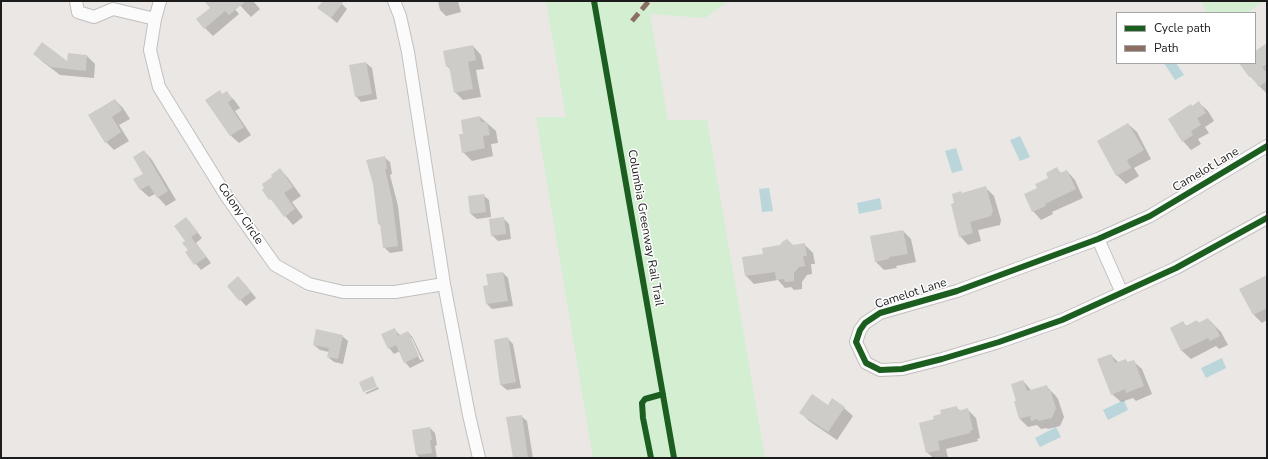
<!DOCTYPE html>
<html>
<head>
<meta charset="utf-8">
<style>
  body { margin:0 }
  #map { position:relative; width:1268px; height:459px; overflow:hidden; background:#eae7e4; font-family:"Nunito Sans",sans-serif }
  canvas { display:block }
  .frame { position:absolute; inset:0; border:2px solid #1c1c1c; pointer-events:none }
  .legend { position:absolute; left:1116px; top:12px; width:140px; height:52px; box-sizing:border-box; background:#fff; border:1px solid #a4a4a4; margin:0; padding:5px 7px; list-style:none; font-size:12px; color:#1c1c1c }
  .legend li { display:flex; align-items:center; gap:8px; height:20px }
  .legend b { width:20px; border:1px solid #a4a4a4 }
</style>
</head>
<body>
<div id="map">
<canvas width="1268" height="459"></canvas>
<div class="frame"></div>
<ul class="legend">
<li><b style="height:5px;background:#1b5e20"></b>Cycle path</li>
<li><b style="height:5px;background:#8d6e63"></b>Path</li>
</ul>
</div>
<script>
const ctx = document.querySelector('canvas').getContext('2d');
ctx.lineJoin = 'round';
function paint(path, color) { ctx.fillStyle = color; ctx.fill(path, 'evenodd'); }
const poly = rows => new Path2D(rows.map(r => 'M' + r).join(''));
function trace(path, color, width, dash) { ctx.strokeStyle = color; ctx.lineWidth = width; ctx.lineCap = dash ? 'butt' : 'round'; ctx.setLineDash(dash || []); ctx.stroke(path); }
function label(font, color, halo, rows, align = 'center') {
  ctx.font = font + ' "Nunito Sans",sans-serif'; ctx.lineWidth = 3; ctx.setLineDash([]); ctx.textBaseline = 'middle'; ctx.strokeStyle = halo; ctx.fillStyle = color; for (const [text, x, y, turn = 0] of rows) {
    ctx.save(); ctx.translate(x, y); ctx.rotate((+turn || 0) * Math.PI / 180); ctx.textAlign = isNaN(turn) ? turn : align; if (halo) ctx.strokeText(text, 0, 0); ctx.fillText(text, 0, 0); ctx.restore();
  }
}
paint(poly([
  [546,1,729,1,705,18,650,14,668,120,707,120,765,458,593,458,536,117,566,117],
  [1202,1,1263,1,1247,13,1206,13]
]), '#d4eed2');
paint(poly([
  [1164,63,1176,63,1184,75,1175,80],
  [1020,136,1030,157,1020,161,1010,140],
  [956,148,963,170,952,173,945,151],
  [769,188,773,211,762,212,759,189],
  [880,198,882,209,859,214,857,203],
  [1222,358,1226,368,1206,378,1201,368],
  [1124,400,1128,410,1108,420,1103,410],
  [1056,427,1061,437,1040,447,1035,438]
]), '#bbd6da');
paint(poly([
  [213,1,228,1,239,14,213,36,205,28],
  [236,1,253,1,260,9,251,17],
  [321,1,339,1,347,9,337,23,319,8,323,2],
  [438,1,458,1,461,12,446,16,440,10],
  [1267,44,1267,94,1250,76,1240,63,1255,63,1255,52],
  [473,46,481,55,484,69,476,70,481,97,463,100,455,92,450,69,447,66],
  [34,54,68,63,87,56,95,64,94,78,60,75,43,62],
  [366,63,372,68,377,99,361,102,356,96],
  [219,91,223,95,227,93,235,101,240,108,235,111,251,135,239,143,230,135],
  [115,100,123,108,130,119,119,125,129,141,114,150,106,142],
  [1199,103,1208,111,1214,121,1205,127,1209,133,1198,139,1201,144,1191,150,1183,141,1192,107],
  [480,117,496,131,498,143,491,144,493,156,472,161,463,152,464,134],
  [1128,124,1137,132,1151,159,1134,168,1139,176,1126,184,1117,175,1098,141],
  [144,151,152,160,176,200,166,206,155,194,149,197,140,189,144,174],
  [384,157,390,162,392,174,390,175,398,206,403,251,390,253,384,247,382,227,379,224],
  [280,169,288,178,301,196,292,202,303,217,293,225,263,190],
  [1057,169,1062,174,1067,171,1075,180,1083,198,1052,212,1053,214,1041,220,1033,211,1038,188,1050,179],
  [986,188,994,196,1001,220,1000,225,978,230,981,241,968,245,960,236,956,204,963,194],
  [483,195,489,200,491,217,477,219,471,214,469,197],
  [186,218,202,238,196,243,211,263,201,270,186,252,189,250,186,241],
  [503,218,509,224,511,239,498,241,492,235],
  [903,231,911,239,916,262,896,266,897,268,884,270,876,262],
  [804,244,813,253,815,264,811,264,812,274,807,275,802,282,802,289,794,290,791,287,785,288,778,280,754,284,746,276,764,254],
  [503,273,508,278,513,306,492,309,487,304,489,286],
  [1267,276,1267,320,1262,323,1254,315],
  [244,283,256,298,246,306,228,286],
  [1208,319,1221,332,1228,345,1219,349,1216,346,1191,359,1182,351,1171,329,1183,323,1187,326,1197,321,1199,323],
  [394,329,401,336,408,332,413,338,424,361,410,368,405,362,400,351,394,354,389,348],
  [410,338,412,338,422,360,420,360],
  [342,336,348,341,343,364,334,362,328,357,329,352,320,350,314,345],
  [507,338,513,344,521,388,507,390,501,385],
  [1111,355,1119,363,1126,360,1128,363,1133,361,1142,369,1152,394,1136,401,1133,398,1121,402,1112,394],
  [1023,381,1032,391,1046,386,1055,395,1058,399,1064,417,1060,426,1048,429,1046,428,1041,429,1037,425,1028,427,1020,419,1017,402],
  [378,387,379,389,367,394,365,393],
  [829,406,844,408,853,416,837,440,809,421,800,412],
  [956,407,960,411,967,409,976,418,980,438,977,439,978,441,946,449,948,458,933,458,927,452,935,420],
  [521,416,527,421,533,458,514,458],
  [430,428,435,433,437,445,435,446,437,458,420,458,417,455,413,431]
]), '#0003');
paint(poly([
  [204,1,246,1,229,15,225,11,204,29,196,19,210,8],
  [323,1,344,1,331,18,317,8],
  [42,42,67,61,68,53,87,55,86,71,51,67,33,54],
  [1267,43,1267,64,1262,67,1267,74,1267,81,1259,87,1251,76,1249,77,1239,63,1255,63,1255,51],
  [473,45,476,60,468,62,473,89,454,93,449,66,446,67,443,51],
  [366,62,372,94,355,97,349,65],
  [220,90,222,94,227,91,232,99,228,103,244,127,230,136,205,100],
  [115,99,122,110,112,117,121,132,105,143,88,115],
  [1199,101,1206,113,1197,118,1201,125,1191,131,1193,135,1182,142,1168,119,1191,104,1192,106],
  [480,116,481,122,487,122,490,135,483,136,485,148,462,153,459,134,463,134,461,120],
  [1128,123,1144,150,1127,160,1131,168,1116,176,1097,141],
  [144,150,168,191,157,198,149,185,140,190,133,179,143,174,133,157],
  [385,156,387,169,385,169,392,199,398,246,383,248,380,224,378,224,373,184,366,160],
  [1057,167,1060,173,1067,170,1076,189,1045,204,1046,206,1032,212,1024,194,1037,188,1035,184,1048,178,1046,173],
  [280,168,293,187,284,193,295,209,284,217,271,199,269,200,262,190,264,188,262,184,272,177,271,175],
  [986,186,993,211,991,216,970,222,973,233,959,237,951,204,954,203,952,194,961,191,962,193],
  [484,194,486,212,470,214,468,196],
  [186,217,198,232,191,237,206,257,194,265,185,252,188,250,182,243,185,241,174,226],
  [504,217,506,234,491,236,489,219],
  [903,230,908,254,889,257,889,259,875,262,870,236],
  [787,239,793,245,805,243,807,256,803,256,805,266,799,267,794,273,794,281,785,282,784,279,776,280,775,272,745,276,742,257,763,254,762,248,780,245,782,242],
  [503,272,508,301,486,304,483,286,488,285,486,274],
  [1267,275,1267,308,1253,315,1239,289],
  [238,276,251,292,239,301,227,286],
  [1208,318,1211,324,1213,323,1220,336,1210,341,1208,338,1181,351,1170,328,1183,321,1186,326,1197,320,1198,323],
  [395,328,398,336,408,331,419,356,404,363,396,345,388,349,381,334],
  [316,329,343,335,338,359,327,357,329,348,313,345],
  [508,337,516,382,500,385,494,340],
  [1111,354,1115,363,1126,359,1127,362,1134,360,1144,386,1126,393,1125,389,1111,395,1097,359],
  [373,376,377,387,363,392,359,382],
  [1023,380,1027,391,1047,385,1048,390,1050,390,1056,408,1052,418,1038,421,1038,419,1031,421,1030,416,1019,419,1014,401,1016,401,1011,384],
  [812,394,828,405,832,398,845,407,828,432,799,413],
  [957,406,958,411,968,408,973,430,970,431,970,433,938,441,940,450,926,453,919,423,934,419,933,416,941,414,940,410],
  [522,415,528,458,513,458,506,417],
  [430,427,432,440,430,440,432,453,416,455,412,430]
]), '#ceccc9');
const minor = poly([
  [76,1,78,12,94,17,113,9,155,19],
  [160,1,155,19,150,50,159,87,227,197,275,265,309,284,343,292,395,292,444,284],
  [394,1,400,16,408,52,444,284,469,415,479,458],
  [1267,146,1150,216,1098,239,957,291,880,313,865,323,860,330,856,342,866,363,880,370,902,369,942,359,999,342,1062,320,1176,268,1267,218],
  [1098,239,1122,293]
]);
trace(minor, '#c1c0bf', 14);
trace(minor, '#fcfbfb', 12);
trace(poly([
  [632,21,649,1]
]), '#8d6e63', 5, [10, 5]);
trace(poly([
  [594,1,674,458],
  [1267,146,1150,216,1098,239,957,291,880,313,865,323,860,330,856,342,866,363,880,370,902,369,942,359,999,342,1062,320,1176,268,1267,218],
  [651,458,643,418,642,403,645,399,663,394]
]), '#1b5e20', 6);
label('12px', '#1c1c1c', '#fff', [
  ["Camelot Lane",1206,170,-31],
  ["Colony Circle",240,214,56],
  ["Columbia Greenway Rail Trail",645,228,80],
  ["Camelot Lane",911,294,-18]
]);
</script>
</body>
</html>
